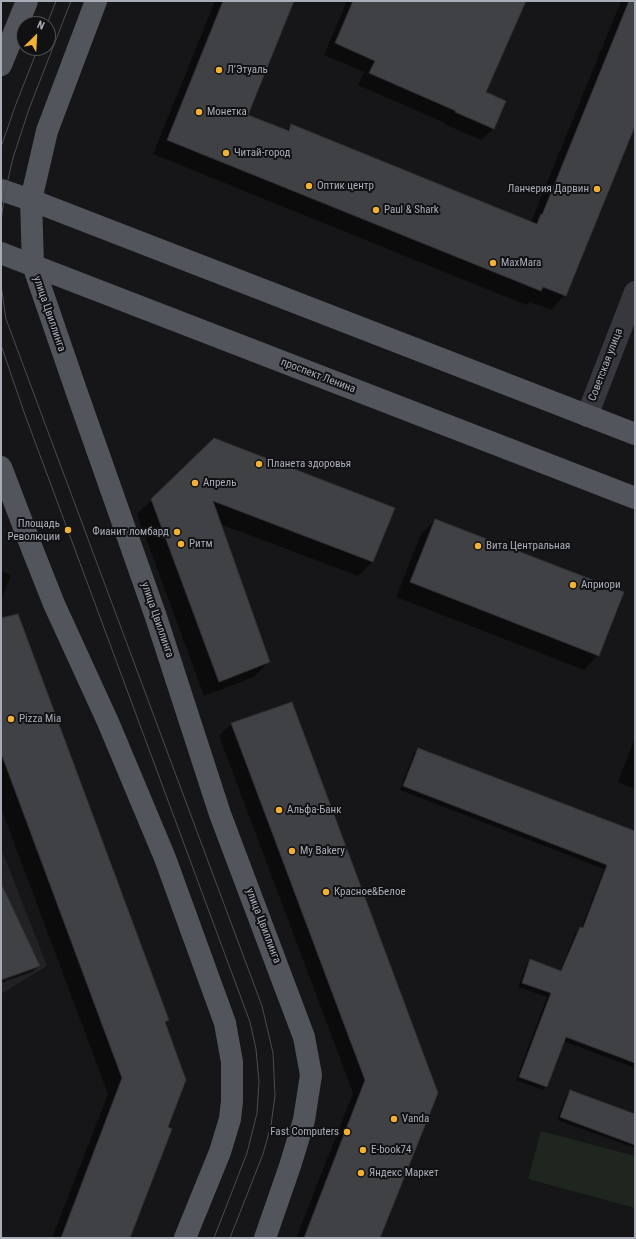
<!DOCTYPE html>
<html>
<head>
<meta charset="utf-8">
<style>
  body { margin:0 }
  #map { position:relative; width:636px; height:1239px; overflow:hidden; background:#161618; font-family:"Roboto Condensed",sans-serif }
  canvas { display:block }
  .frame { position:absolute; inset:0; border:2px solid #a8adb8; pointer-events:none }
  .north { position:absolute; left:16px; top:16px; width:40px; height:40px; box-sizing:border-box; background:#111113; border:1px solid #4d4f55; border-radius:50%; rotate:24deg; font-size:11px; font-weight:700; line-height:16px; text-align:center; color:#a8adb8 }
  .north::after { content:''; display:block; margin:auto; width:14px; height:18px; background:#f2b134; clip-path:polygon(50% 0,100% 100%,50% 72%,0 100%) }
</style>
</head>
<body>
<div id="map">
<canvas width="636" height="1239"></canvas>
<div class="frame"></div>
<div class="north">N</div>
</div>
<script>
const ctx = document.querySelector('canvas').getContext('2d');
ctx.lineJoin = 'round';
function paint(path, color) { ctx.fillStyle = color; ctx.fill(path, 'evenodd'); }
const poly = rows => new Path2D(rows.map(r => 'M' + r).join(''));
function trace(path, color, width, dash) { ctx.strokeStyle = color; ctx.lineWidth = width; ctx.lineCap = dash ? 'butt' : 'round'; ctx.setLineDash(dash || []); ctx.stroke(path); }
function label(font, color, halo, rows, align = 'center') {
  ctx.font = font + ' "Roboto Condensed",sans-serif'; ctx.lineWidth = 4; ctx.setLineDash([]); ctx.textBaseline = 'middle'; ctx.strokeStyle = halo; ctx.fillStyle = color; for (const [text, x, y, turn = 0] of rows) {
    ctx.save(); ctx.translate(x, y); ctx.rotate((+turn || 0) * Math.PI / 180); ctx.textAlign = isNaN(turn) ? turn : align; if (halo) ctx.strokeText(text, 0, 0); ctx.fillText(text, 0, 0); ctx.restore();
  }
}
paint(poly([
  [1,848,47,966,1,994]
]), '#222225');
paint(poly([
  [541,1131,635,1156,635,1208,528,1179]
]), '#1e261f');
paint(poly([
  [215,1,293,1,247,115,286,131,292,125,531,222,621,1,635,1,635,123,565,295,551,310,530,302,526,305,153,154],
  [343,1,525,1,485,93,493,129,481,140,444,124,445,123,358,85,364,72,324,55,346,3],
  [215,439,373,561,358,576,220,524,269,662,254,677,204,696,137,514],
  [435,520,598,655,584,670,396,597,421,534],
  [1,571,11,575,1,601],
  [1,619,168,1020,165,1023,129,1238,52,1238,108,1094,1,808],
  [291,703,436,1093,379,1238,296,1238,353,1093,219,736,231,724],
  [635,738,635,789,618,782],
  [418,750,635,832,635,1068,563,1041,547,1087,543,1090,516,1080,547,997,518,987,527,964,531,960,560,971,576,932,581,929,604,869,400,790,414,753],
  [1,886,39,966,32,972,1,983],
  [570,1091,635,1115,635,1148,557,1120,567,1094]
]), '#0007');
const building = poly([
  [223,1,294,1,248,115,289,131,291,124,537,224,541,214,542,215,629,1,635,1,635,126,566,296,543,287,541,291,167,140,223,1],
  [353,1,526,1,486,92,506,101,494,129,455,112,456,111,369,73,375,61,335,43,353,1],
  [214,438,395,508,373,562,213,501,270,662,219,682,151,499,214,438],
  [435,519,624,592,599,656,410,582,435,519],
  [18,614,169,1020,165,1022,186,1080,168,1127,172,1129,130,1238,61,1238,122,1078,1,753,1,618,18,614],
  [292,702,438,1093,380,1238,304,1238,365,1080,231,723,292,702],
  [418,748,635,831,635,1063,566,1037,547,1087,519,1077,551,993,522,983,530,959,561,971,580,927,583,928,607,865,403,786,418,748],
  [1,883,40,966,1,980,1,883],
  [570,1090,635,1114,635,1145,560,1117,570,1090]
]);
paint(building, '#404145');
trace(building, '#303034', 1);
trace(poly([
  [587,416,635,292]
]), '#37383d', 22);
trace(poly([
  [96,1,47,131,31,200,33,265,77,393,156,617,220,814,304,1037,311,1075,304,1120,290,1166,265,1238],
  [1,65,27,1],
  [1,190,31,200,635,434],
  [1,253,635,498],
  [1,467,33,551,54,604,108,722,165,858,225,1023,232,1062,232,1101,230,1119,220,1152,185,1238]
]), '#53555c', 22);
trace(poly([
  [47,24,56,1],
  [1,147,16,104,38,48],
  [1,221,5,192,13,158,29,109,71,1],
  [1,285,6,319,262,1006,273,1053,275,1096,271,1125,263,1154,230,1238],
  [1,345,24,412,250,1022,256,1049,259,1082,257,1113,247,1153,214,1238]
]), '#4a4c52', 1);
for (const [x, y, r, color] of [
  [219,70,4,"#f2b134"],
  [199,112,4,"#f2b134"],
  [226,153,4,"#f2b134"],
  [309,186,4,"#f2b134"],
  [597,189,4,"#f2b134"],
  [376,210,4,"#f2b134"],
  [493,263,4,"#f2b134"],
  [259,464,4,"#f2b134"],
  [195,483,4,"#f2b134"],
  [68,530,4,"#f2b134"],
  [177,532,4,"#f2b134"],
  [181,544,4,"#f2b134"],
  [478,546,4,"#f2b134"],
  [573,585,4,"#f2b134"],
  [11,719,4,"#f2b134"],
  [279,810,4,"#f2b134"],
  [292,851,4,"#f2b134"],
  [326,892,4,"#f2b134"],
  [394,1119,4,"#f2b134"],
  [347,1132,4,"#f2b134"],
  [363,1150,4,"#f2b134"],
  [361,1173,4,"#f2b134"]
]) { const dot = new Path2D(); dot.arc(x, y, r, 0, 2 * Math.PI); ctx.fillStyle = color; ctx.fill(dot); trace(dot, '#111113', 1.5); }
label('11px', '#a8adb8', '#111113', [
  ["Л’Этуаль",227,70],
  ["Монетка",207,112],
  ["Читай-город",234,153],
  ["Оптик центр",317,186],
  ["Ланчерия Дарвин",589,189,"right"],
  ["Paul & Shark",384,210],
  ["MaxMara",501,263],
  ["Планета здоровья",267,464],
  ["Апрель",203,483],
  ["Площадь",60,524,"right"],
  ["Революции",60,537,"right"],
  ["Фианит ломбард",169,532,"right"],
  ["Ритм",189,544],
  ["Вита Центральная",486,546],
  ["Априори",581,585],
  ["Pizza Mia",19,719],
  ["Альфа-Банк",287,810],
  ["My Bakery",300,851],
  ["Красное&Белое",334,892],
  ["Vanda",402,1119],
  ["Fast Computers",339,1132,"right"],
  ["E-book74",371,1150],
  ["Яндекс Маркет",369,1173]
], 'left');
label('11px', '#a8adb8', '#111113', [
  ["улица Цвиллинга",49,314,71],
  ["Советская улица",606,365,-69],
  ["проспект Ленина",318,376,21],
  ["улица Цвиллинга",157,620,71],
  ["улица Цвиллинга",263,926,69]
]);
</script>
</body>
</html>
